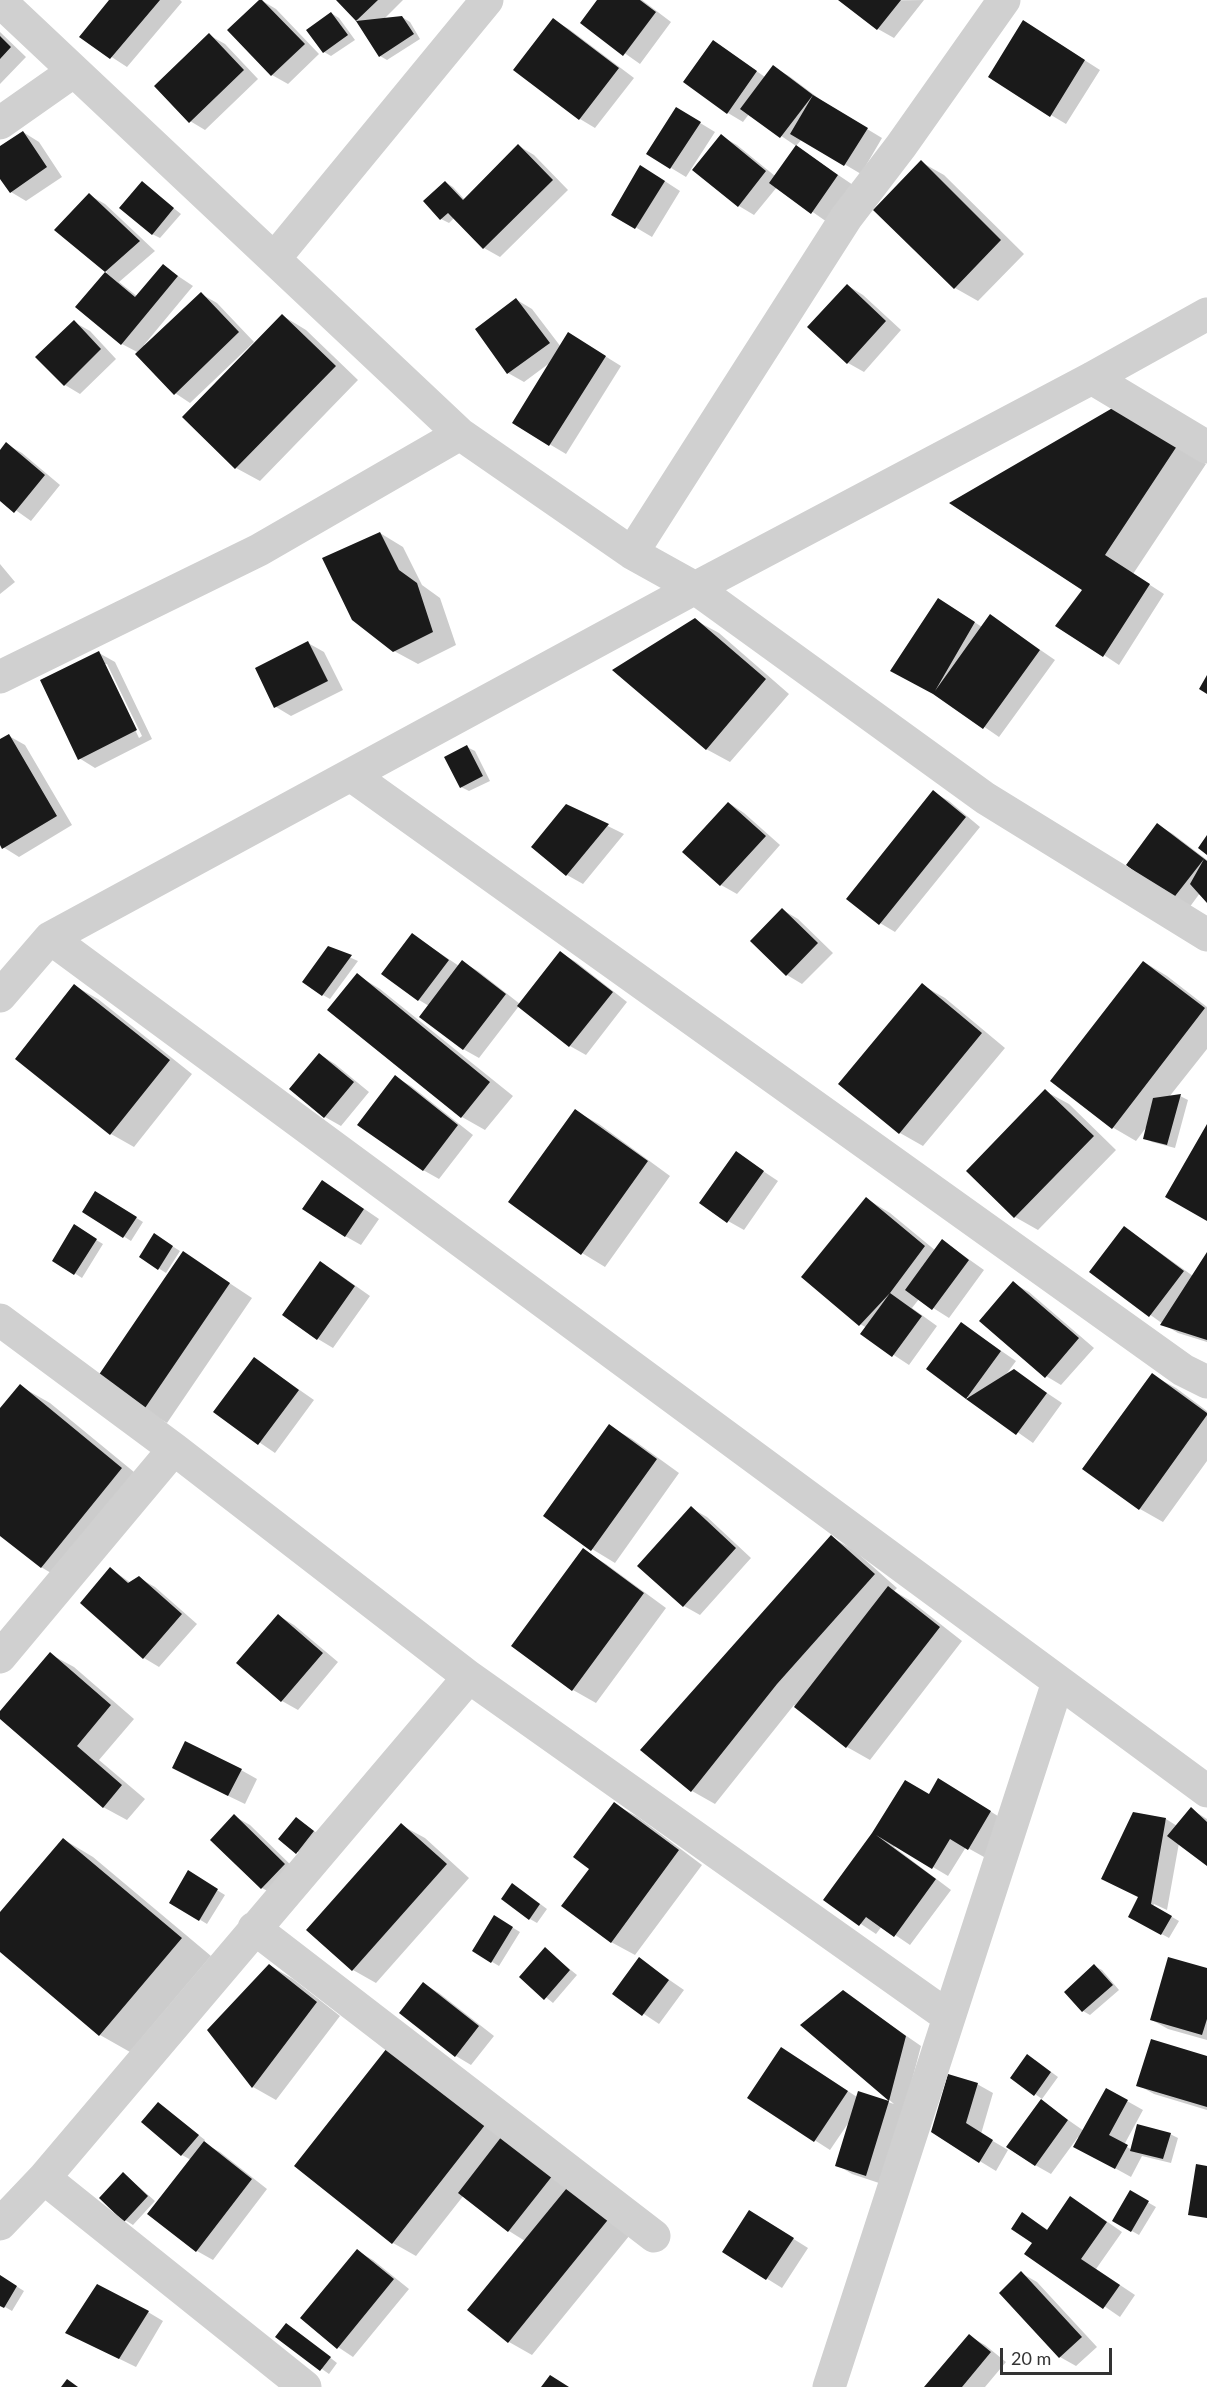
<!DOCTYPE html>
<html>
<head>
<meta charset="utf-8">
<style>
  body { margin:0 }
  #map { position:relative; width:1207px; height:2387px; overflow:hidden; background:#fff; font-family:Lato,sans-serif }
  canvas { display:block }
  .scale { position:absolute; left:1000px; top:2348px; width:112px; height:27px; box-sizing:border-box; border:3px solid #333; border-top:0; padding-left:8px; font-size:18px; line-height:21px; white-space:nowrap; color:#333; -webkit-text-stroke:4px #fff; paint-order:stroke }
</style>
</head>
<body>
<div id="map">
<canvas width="1207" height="2387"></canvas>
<div class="scale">20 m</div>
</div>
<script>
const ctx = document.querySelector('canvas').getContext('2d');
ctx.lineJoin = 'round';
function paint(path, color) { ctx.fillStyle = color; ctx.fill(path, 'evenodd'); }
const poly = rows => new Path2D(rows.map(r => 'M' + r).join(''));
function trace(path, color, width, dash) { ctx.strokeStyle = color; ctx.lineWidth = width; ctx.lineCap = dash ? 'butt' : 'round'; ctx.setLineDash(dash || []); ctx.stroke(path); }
paint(poly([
  [111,0,180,0,182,2,127,67,81,37],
  [261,0,276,9,319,54,288,84,272,75],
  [338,0,403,0,383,20,402,17,410,22,420,39,387,60,380,56,357,20],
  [599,0,642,0,671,22,640,64,582,23],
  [924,0,894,38,878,29,841,1],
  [331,13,339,18,355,40,331,56,324,52],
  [553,20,569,29,634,78,595,128,580,119],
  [1039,31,1100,70,1066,124,1051,115],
  [0,32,26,57,0,84],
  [209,35,225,44,258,79,205,130,190,121],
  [714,42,765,77,773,67,789,76,829,106,882,138,861,174,802,139,796,146,749,114,743,122,728,113],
  [692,118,715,132,686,177,648,154],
  [23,132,39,142,62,177,26,201,11,192,0,176,0,148],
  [721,136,737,145,775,176,797,147,853,185,827,222,777,187,754,215,739,206],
  [519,146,534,155,568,190,500,257,484,248,454,218,449,223,441,219,445,182,453,187,465,200],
  [921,162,944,175,1024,254,978,301,955,288],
  [657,176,680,191,652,237,613,214],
  [142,183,181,214,160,238,152,234],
  [89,195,105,204,155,251,119,282,138,297,163,266,193,286,144,345,146,346,201,294,217,303,254,342,190,403,175,393,139,353,122,344,78,307,107,272,56,230],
  [847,285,863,295,901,330,864,372,848,363,809,327],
  [517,300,532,309,561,347,584,343,621,366,566,454,514,423,551,362,524,382,508,373],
  [283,316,306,330,358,380,260,481,236,468],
  [74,322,90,331,116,359,80,394,65,385],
  [1146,425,1206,464,1133,574,1164,594,1119,665,1104,655,1083,589],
  [6,444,22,453,60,485,31,521,0,499,0,452],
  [380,533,403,547,422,585,440,598,456,645,418,664,394,651],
  [0,564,15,582,0,594],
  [954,609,982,627,991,616,1055,660,999,737,938,695,908,679],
  [695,620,719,633,789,694,730,762,706,749],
  [308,643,324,652,343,690,291,716,276,707],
  [99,653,115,662,152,739,95,768,79,758],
  [104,664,107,664,142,736,139,738],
  [9,736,25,745,72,825,19,857,3,847,0,842,0,741],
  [467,747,475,751,490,781,469,791,461,787],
  [933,792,949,801,980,827,895,932,880,923],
  [729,803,744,813,780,845,737,894,721,885],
  [567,806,624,834,583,884,567,875],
  [1158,825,1173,834,1207,860,1207,901,1200,893,1189,908,1173,899],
  [783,910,798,919,833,953,802,984,787,975],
  [413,935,459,966,462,962,478,971,520,1004,561,953,576,962,627,1002,586,1055,570,1046,519,1006,479,1058,463,1049,429,1006,419,1000],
  [329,948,358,961,330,999,323,995],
  [1144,962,1167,976,1207,1007,1207,1049,1169,1097,1180,1096,1188,1100,1175,1148,1152,1142,1144,1138,1148,1125,1136,1141,1112,1127],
  [357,975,380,989,513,1096,485,1130,462,1117,330,1010],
  [922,985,945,998,1005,1048,923,1146,900,1133,840,1084],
  [75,986,98,999,192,1074,134,1147,111,1134,17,1058],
  [319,1054,335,1064,369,1092,341,1126,325,1117,291,1089],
  [395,1077,411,1086,473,1135,439,1179,423,1170],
  [1045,1091,1069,1104,1116,1150,1038,1230,1015,1217],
  [575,1111,599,1124,670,1176,605,1267,582,1253],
  [736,1153,778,1181,744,1230,728,1221],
  [338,1191,379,1219,361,1245,345,1236],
  [103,1197,143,1222,131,1241,84,1211],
  [867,1199,890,1213,936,1251,943,1241,984,1270,949,1318,919,1299,912,1308,937,1326,909,1365,862,1334,867,1328,860,1324],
  [1124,1227,1193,1276,1207,1255,1207,1342,1178,1333,1163,1324,1091,1272],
  [81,1231,103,1244,82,1278,54,1260],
  [161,1239,180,1251,166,1273,141,1257],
  [184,1253,252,1298,167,1423,143,1409],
  [336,1272,370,1296,333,1348,318,1339],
  [1013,1283,1029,1292,1094,1348,1061,1385,1046,1376],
  [962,1324,1016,1361,1005,1376,1014,1371,1062,1403,1033,1443,928,1369],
  [255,1359,314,1400,275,1453,215,1412],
  [1152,1375,1176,1388,1207,1411,1207,1461,1163,1522,1140,1509,1084,1469],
  [20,1386,50,1403,151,1486,71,1585,41,1567,0,1534,0,1411],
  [609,1426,632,1439,679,1473,615,1563,592,1549,545,1516],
  [691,1508,707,1517,751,1558,700,1615,684,1606,639,1566],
  [831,1537,854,1550,897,1588,894,1591,911,1601,962,1641,870,1760,847,1747,794,1705,715,1804,692,1791],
  [583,1550,606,1564,666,1608,596,1703,573,1690],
  [111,1569,131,1583,139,1578,155,1587,197,1624,159,1667,144,1658],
  [279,1616,294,1625,338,1662,298,1710,282,1701,238,1662],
  [50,1654,74,1667,134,1719,99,1760,145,1799,127,1820,103,1807,0,1717,0,1713],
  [241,1770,257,1779,245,1804,189,1777],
  [954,1789,1006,1821,984,1857,966,1847,948,1876,896,1845,894,1847,951,1890,910,1945,882,1926,876,1934,825,1900,874,1834,929,1796],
  [614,1804,638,1817,702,1865,635,1955,611,1942,591,1869],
  [1191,1809,1207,1819,1207,1864,1179,1843,1167,1910,1154,1904,1153,1906,1179,1921,1169,1938,1130,1917,1140,1897,1166,1819,1177,1826],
  [234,1816,250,1825,300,1874,278,1897,262,1888,212,1840],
  [297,1819,321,1836,305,1857,280,1839],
  [401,1825,425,1838,469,1878,376,1983,353,1970],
  [63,1839,93,1857,211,1956,130,2052,100,2035,0,1950,0,1914],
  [189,1873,225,1895,207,1924,171,1902],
  [520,1889,547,1909,537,1923,530,1919],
  [495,1917,520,1932,499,1966,474,1951],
  [545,1949,577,1975,553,2003,521,1977],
  [639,1959,684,1990,659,2024,614,1994],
  [269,1965,293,1979,340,2016,276,2100,253,2087,209,2030],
  [1094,1966,1102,1970,1119,1990,1090,2015,1083,2011],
  [1207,1969,1207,2040,1168,2029,1152,2020],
  [424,1984,439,1993,494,2036,471,2065,456,2056],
  [843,1992,921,2046,904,2111,882,2184,852,2174,837,2165,849,2122,830,2150,749,2098,797,2058,857,2097,859,2093,894,2104,802,2025],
  [388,2050,634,2230,532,2355,509,2342,525,2241,509,2231,464,2195,416,2256,393,2243],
  [1207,2057,1207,2110,1154,2094,1138,2085],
  [1035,2060,1058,2077,1042,2099,1035,2094],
  [977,2084,993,2093,981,2134,1008,2150,996,2171,932,2132],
  [1041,2101,1084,2131,1127,2101,1143,2110,1124,2145,1132,2150,1170,2134,1178,2138,1171,2163,1142,2156,1131,2177,1091,2155,1078,2137,1051,2174,1035,2165],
  [159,2104,205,2140,203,2143,220,2152,267,2189,213,2260,197,2251,150,2214,191,2160,182,2155],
  [124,2174,155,2201,133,2225,125,2220],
  [1130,2192,1156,2207,1139,2235,1114,2221],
  [1086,2207,1122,2232,1096,2269,1135,2295,1120,2317,1027,2253,1034,2243,1023,2214,1048,2230],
  [765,2221,808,2248,782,2288,724,2252],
  [357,2251,373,2260,409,2289,353,2357,338,2347],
  [1021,2273,1037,2282,1097,2347,1076,2366,1060,2357,1001,2293],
  [0,2276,24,2291,12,2311,0,2304],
  [148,2312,163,2321,136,2367,83,2341],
  [294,2329,337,2363,329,2374,277,2337],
  [969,2336,985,2345,1006,2362,985,2387,926,2387]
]), '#0003');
paint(poly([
  [109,0,160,0,110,59,79,37],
  [259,0,262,0,305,44,271,76,227,30],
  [336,0,378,0,356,21],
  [597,0,640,0,656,12,623,56,580,23],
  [838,0,901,0,877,30],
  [331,12,348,35,323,53,306,30],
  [402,16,414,34,379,57,356,21],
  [553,18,619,68,579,120,513,70],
  [1023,20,1085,60,1050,117,988,77],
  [209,33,244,70,189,123,154,86],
  [0,36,11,47,0,59],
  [713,40,757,71,727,114,683,82],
  [773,65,813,95,868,128,844,166,790,134,813,95,780,138,740,109],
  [676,107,701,122,670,169,646,154],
  [23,131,47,167,10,193,0,179,0,146],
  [721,134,766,171,738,207,692,170],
  [518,144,553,180,483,249,448,213,440,220,423,201,445,181,463,200],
  [796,145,838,175,811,214,769,183],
  [921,160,1001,240,954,289,873,210],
  [640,165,665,181,635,229,611,215],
  [142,181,174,208,152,235,119,208],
  [89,193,140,241,105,272,54,230],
  [163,264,178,276,121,345,75,307,105,272,135,297],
  [847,284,886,321,847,364,807,327],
  [201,292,239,332,174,395,135,354],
  [516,298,550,343,507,374,475,329],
  [282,314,336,366,235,469,182,417],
  [74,320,101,349,64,386,35,357],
  [568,332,606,356,549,446,512,423],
  [1116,406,1177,446,1105,555,1150,584,1103,657,1055,626,1082,590,949,503],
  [6,442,45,475,14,513,0,501,0,450],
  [380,532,399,570,417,583,433,632,393,652,352,620,322,558],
  [938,598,975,622,935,691,990,614,1040,650,983,729,933,694,890,671],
  [695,618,766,679,706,750,612,670],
  [308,641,328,681,274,708,255,668],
  [99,651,137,730,78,760,40,680],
  [1207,675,1207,694,1199,689],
  [9,734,57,816,2,849,0,845,0,739],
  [467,745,483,776,460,788,444,757],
  [933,790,966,817,879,925,846,899],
  [728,802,766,836,720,886,682,852],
  [566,804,609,824,566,876,531,847],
  [1157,823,1207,861,1207,903,1190,884,1204,859,1172,900,1126,865],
  [1207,835,1207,855,1198,848],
  [782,908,818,943,786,976,750,941],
  [412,933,449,960,418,1001,381,974],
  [328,946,352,955,322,996,302,982],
  [560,951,613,992,569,1047,517,1006],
  [462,960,506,994,463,1050,419,1017],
  [1143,961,1205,1008,1112,1129,1050,1081],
  [357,973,490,1082,461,1118,327,1010],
  [922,983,982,1033,899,1134,838,1084],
  [74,984,170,1060,110,1135,15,1059],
  [319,1053,354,1082,324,1118,289,1089],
  [395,1075,458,1125,423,1171,357,1125],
  [1045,1089,1094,1136,1014,1218,966,1171],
  [1181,1094,1167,1145,1143,1139,1153,1098],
  [575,1109,648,1161,581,1255,508,1202],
  [1207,1124,1207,1221,1165,1197],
  [736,1151,764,1171,727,1223,699,1203],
  [322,1180,364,1209,345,1237,302,1209],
  [95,1191,137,1217,123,1238,82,1212],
  [866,1197,925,1246,890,1293,859,1326,801,1277],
  [74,1224,97,1239,74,1275,52,1261],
  [1124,1226,1184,1271,1149,1317,1089,1272],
  [154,1233,173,1246,158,1270,139,1257],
  [942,1239,969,1260,932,1310,905,1290],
  [183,1251,230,1283,143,1411,96,1379],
  [1207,1252,1207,1340,1160,1325],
  [320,1261,355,1286,317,1340,282,1315],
  [1013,1281,1079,1338,1045,1378,979,1321],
  [890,1293,922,1316,892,1357,860,1334],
  [961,1322,1001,1351,966,1399,926,1369],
  [254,1357,299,1390,258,1445,213,1412],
  [1014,1369,1047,1393,1016,1435,966,1399],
  [1152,1373,1207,1413,1207,1415,1139,1510,1082,1469],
  [20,1384,122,1468,41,1568,0,1536,0,1408],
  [609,1424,657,1459,591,1551,543,1516],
  [691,1506,736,1548,683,1607,637,1566],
  [831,1535,875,1574,777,1684,691,1792,640,1750],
  [583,1548,644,1593,572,1691,511,1646],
  [110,1567,128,1583,139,1576,182,1614,143,1659,80,1603],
  [888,1586,940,1627,846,1748,794,1707],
  [278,1614,323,1653,281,1702,236,1663],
  [50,1652,111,1705,77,1746,122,1785,103,1808,0,1719,0,1711],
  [185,1741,242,1769,228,1796,172,1768],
  [938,1778,991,1811,968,1850,950,1839,932,1869,876,1835,936,1879,894,1937,866,1917,859,1926,823,1900,872,1833,905,1780,929,1794],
  [614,1802,679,1850,611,1943,561,1906,589,1869,573,1857],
  [1191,1807,1207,1822,1207,1866,1167,1836],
  [1133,1812,1166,1818,1151,1904,1172,1916,1161,1935,1128,1917,1138,1897,1101,1879],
  [234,1814,285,1864,261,1889,210,1840],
  [296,1817,314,1831,296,1854,278,1839],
  [401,1823,447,1864,352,1971,306,1930],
  [63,1838,182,1938,99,2036,0,1952,0,1912],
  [188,1870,218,1889,199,1921,169,1903],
  [512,1883,540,1904,529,1920,501,1899],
  [494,1915,513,1927,491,1963,472,1951],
  [545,1947,570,1970,544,2000,519,1977],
  [639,1957,669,1980,642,2016,612,1994],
  [1168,1957,1207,1968,1207,2019,1202,2035,1150,2020],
  [269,1964,317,2002,252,2088,207,2030],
  [1094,1964,1113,1985,1082,2012,1064,1992],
  [423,1982,479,2026,455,2057,399,2013],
  [843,1990,906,2036,889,2101,800,2025],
  [1151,2039,1207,2056,1207,2107,1136,2086],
  [781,2047,848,2091,814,2142,747,2098],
  [387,2048,485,2125,392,2244,294,2166],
  [1027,2054,1051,2072,1034,2096,1010,2078],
  [948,2074,978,2083,966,2123,993,2140,979,2163,931,2132],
  [1106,2088,1128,2100,1109,2135,1128,2145,1115,2169,1073,2147],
  [858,2091,889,2101,866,2176,835,2166],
  [1041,2099,1068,2120,1035,2166,1006,2147],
  [158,2102,199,2135,181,2156,141,2122],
  [1137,2124,1171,2133,1163,2159,1130,2151],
  [502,2136,553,2175,508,2232,458,2193],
  [204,2141,252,2179,196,2252,147,2214],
  [1196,2164,1207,2166,1207,2218,1188,2215],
  [123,2172,148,2196,124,2222,99,2198],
  [571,2183,611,2216,508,2343,467,2310],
  [1130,2190,1149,2201,1131,2232,1112,2221],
  [1070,2196,1107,2222,1081,2259,1120,2285,1103,2309,1024,2254,1032,2243,1011,2229,1022,2212,1047,2230],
  [749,2210,794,2238,766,2280,722,2252],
  [357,2249,394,2279,337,2349,300,2318],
  [1021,2271,1082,2337,1059,2358,999,2293],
  [0,2275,17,2286,4,2308,0,2306],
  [97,2284,149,2311,119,2359,65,2333],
  [286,2323,331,2357,320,2371,275,2337],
  [969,2334,991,2352,962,2387,924,2387],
  [550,2375,569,2387,541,2387],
  [67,2379,78,2387,61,2387]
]), '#1a1a1a');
trace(poly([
  [0,1,460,434,632,553,695,588,985,798,1207,935],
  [0,123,74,71],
  [274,259,487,0],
  [1092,378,1207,447],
  [632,553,846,218,901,146,1004,0],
  [0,677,259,550,460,434],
  [351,775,1183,1370,1207,1382],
  [50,938,1207,1791],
  [0,996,50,938,695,588,1092,378,1207,314],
  [0,1320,174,1449,469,1677,949,2017],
  [0,1657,174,1449],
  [254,1928,654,2236],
  [44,2178,305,2387],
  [0,2224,44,2178,469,1677],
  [829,2387,1058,1682]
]), '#d0d0d0', 33);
</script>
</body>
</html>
